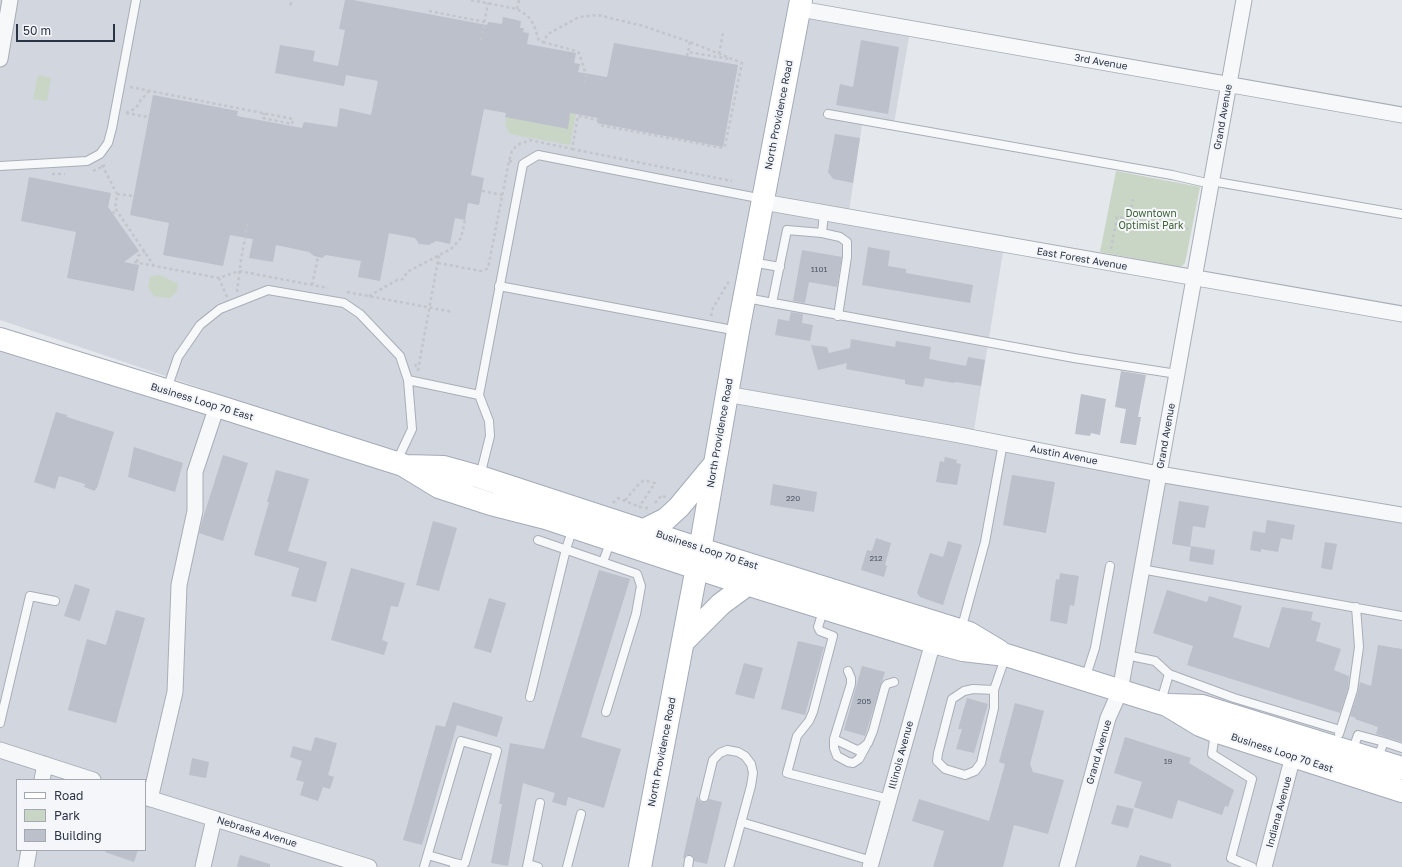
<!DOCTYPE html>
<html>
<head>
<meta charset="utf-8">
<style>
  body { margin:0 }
  #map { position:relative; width:1402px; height:867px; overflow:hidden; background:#e4e7ec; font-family:"Golos Text",sans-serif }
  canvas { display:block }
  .legend { position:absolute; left:16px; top:779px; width:130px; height:72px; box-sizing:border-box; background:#f4f6f9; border:1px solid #a4a8b1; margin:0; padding:5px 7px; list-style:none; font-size:12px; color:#2b3445 }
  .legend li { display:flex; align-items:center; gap:8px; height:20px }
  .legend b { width:20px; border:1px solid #a4a8b1 }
  .scale { position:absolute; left:16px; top:24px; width:99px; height:18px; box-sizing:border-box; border:2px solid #2b3445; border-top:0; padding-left:5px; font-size:12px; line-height:14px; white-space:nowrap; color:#2b3445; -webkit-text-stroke:3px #f4f6f9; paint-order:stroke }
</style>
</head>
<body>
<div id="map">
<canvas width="1402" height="867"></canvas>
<ul class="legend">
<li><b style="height:5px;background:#fff"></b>Road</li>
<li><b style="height:11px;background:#c9d6c5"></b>Park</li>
<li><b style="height:11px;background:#bbc0ca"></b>Building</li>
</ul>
<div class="scale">50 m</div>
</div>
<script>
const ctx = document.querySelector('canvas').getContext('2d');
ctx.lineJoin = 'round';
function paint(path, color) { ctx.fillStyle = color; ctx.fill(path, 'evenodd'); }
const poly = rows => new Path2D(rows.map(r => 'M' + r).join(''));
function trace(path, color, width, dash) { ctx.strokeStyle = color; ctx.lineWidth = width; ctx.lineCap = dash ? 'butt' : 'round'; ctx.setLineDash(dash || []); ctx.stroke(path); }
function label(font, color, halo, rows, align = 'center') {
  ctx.font = font + ' "Golos Text",sans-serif'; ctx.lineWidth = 4; ctx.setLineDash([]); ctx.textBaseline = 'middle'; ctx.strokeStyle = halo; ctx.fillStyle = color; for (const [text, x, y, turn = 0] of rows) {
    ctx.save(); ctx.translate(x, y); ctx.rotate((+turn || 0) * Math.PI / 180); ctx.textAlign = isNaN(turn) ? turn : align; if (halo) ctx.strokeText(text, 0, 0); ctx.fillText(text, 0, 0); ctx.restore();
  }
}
paint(poly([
  [0,0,804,0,803,5,911,26,893,129,862,125,848,218,1004,246,973,436,1402,513,1402,867,0,867,0,340,677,549,0,320],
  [17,780,145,780,145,850,17,850]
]), '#d2d6de');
paint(poly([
  [38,75,51,78,47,101,33,99],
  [570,113,576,114,570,145,510,134,505,125,506,117,567,129],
  [1116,171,1200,187,1185,263,1181,267,1100,252],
  [156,275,160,275,178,284,177,291,170,298,154,296,148,288,150,277]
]), '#c9d6c5');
paint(poly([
  [345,0,353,0,487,25,488,22,502,24,503,17,521,21,520,28,524,28,523,32,529,33,527,44,576,53,574,63,580,64,578,72,607,77,614,43,738,65,723,147,597,123,598,118,570,113,568,129,505,117,506,113,484,109,471,175,484,178,479,205,468,203,465,220,455,218,450,244,436,241,429,245,419,244,415,238,389,233,380,281,358,277,361,261,326,255,322,258,314,256,309,252,276,245,273,262,249,258,253,239,230,235,223,266,163,255,169,223,130,215,153,95,238,111,237,116,302,128,304,122,337,127,340,108,371,115,378,81,346,75,344,86,275,73,280,45,315,51,313,61,338,66,345,30,339,29],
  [861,40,899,47,888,114,836,105,840,84,853,87],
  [835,134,860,138,853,183,833,179,828,172],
  [29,177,111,193,108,207,139,251,124,262,139,265,134,291,67,278,76,232,21,221],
  [868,247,890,251,888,266,906,269,906,273,973,285,970,303,862,285],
  [802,250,842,257,837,287,809,282,805,303,793,301],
  [791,312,803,314,802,323,813,325,810,341,775,335,778,319,789,321],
  [851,339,895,347,896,341,931,347,929,359,966,366,968,357,985,360,981,386,955,382,954,383,925,378,923,387,905,384,905,380,846,369,847,363,818,370,811,345,827,347,829,353,850,348],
  [1121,371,1146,375,1138,417,1141,417,1136,445,1120,443,1126,409,1115,407],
  [1081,394,1106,399,1100,435,1091,433,1090,436,1075,434],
  [56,412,67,415,67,417,114,432,97,488,96,488,95,491,84,487,85,484,59,476,55,489,34,482],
  [134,447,183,463,175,492,128,477],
  [223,455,248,463,223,541,199,533,203,518],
  [945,457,957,460,956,463,961,464,957,485,936,482,940,461,944,462],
  [276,470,309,479,288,551,327,562,316,602,291,596,299,568,254,555,269,502,267,502],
  [1012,475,1055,482,1046,533,1003,525],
  [773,484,817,492,814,512,770,505],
  [1179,501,1209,506,1205,528,1193,526,1190,547,1172,544],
  [1267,520,1295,525,1292,540,1281,538,1278,552,1261,549,1261,552,1250,550,1253,531,1265,533],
  [433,521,457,528,439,591,416,585],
  [876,538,891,543,885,565,887,566,884,577,861,570,867,550,872,551],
  [948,541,962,545,943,605,920,597,917,593,930,553,943,557],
  [1325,542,1337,544,1332,570,1321,568],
  [1191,546,1215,550,1213,565,1189,561],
  [351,568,405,583,398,607,391,606,382,640,388,642,384,655,331,640],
  [599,570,630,579,581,737,621,749,604,808,568,797,566,806,552,802,555,793,523,783,508,866,491,863,502,804,499,804,510,743,544,749],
  [1060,573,1079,576,1074,606,1070,605,1067,624,1050,621,1056,579,1059,580],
  [75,584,90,589,80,621,64,616],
  [1167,590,1207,602,1209,596,1242,606,1233,637,1269,648,1282,607,1313,612,1311,620,1321,623,1316,641,1341,649,1334,670,1349,676,1348,689,1340,713,1187,665,1193,646,1153,633],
  [489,598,506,603,491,653,474,648],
  [116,610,145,618,116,723,68,710,87,639,106,645],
  [798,641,824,647,805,715,781,709],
  [1378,645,1402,649,1402,742,1376,734,1378,727,1355,719,1356,718,1350,716,1358,692,1360,682,1371,686],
  [744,663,763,668,754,699,735,694],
  [862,666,885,672,865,736,844,730],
  [967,698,988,704,974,753,956,749,962,729,958,729],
  [453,702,503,717,497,737,457,725,422,845,403,840,436,725,445,727],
  [1015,703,1044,711,1030,764,1033,772,1064,780,1048,834,1014,825,1003,867,933,867,944,831,912,821,919,799,989,821,1005,764,999,762],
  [315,737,337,743,328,775,334,777,330,789,323,787,318,801,300,795,304,782,296,780,302,761,290,757,293,746,311,751],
  [1125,737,1191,758,1189,763,1234,790,1228,807,1225,806,1222,815,1178,800,1172,819,1134,807,1142,782,1114,773],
  [192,758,209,762,206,778,189,775],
  [697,796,700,801,703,802,706,802,709,799,722,802,707,864,694,861,694,858,690,855,687,855,684,858,683,858],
  [1117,805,1134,809,1128,828,1111,824],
  [106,850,138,850,134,862,105,852],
  [240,855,270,864,270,867,237,867],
  [1140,855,1171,864,1171,867,1136,867]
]), '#bbc0ca');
const lane = poly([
  [828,114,1172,175,1211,184],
  [0,166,87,161,100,154,108,143,112,128,136,0],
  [1211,181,1402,214],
  [822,233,824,213],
  [751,262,780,267],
  [499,286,738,331],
  [746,298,1074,358,1177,374],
  [772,303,787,230,822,233,840,237,847,242,847,257,838,316],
  [408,380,479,395,489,421,490,436,480,476],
  [167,389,178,357,200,325,220,309,268,290,344,303,360,314,400,356,408,380,412,429,396,463],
  [479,395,523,164,538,155,763,199],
  [538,540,637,574,641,586,636,614,606,712],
  [603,562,611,540],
  [1141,569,1402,616],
  [824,608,818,627,820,631,833,636,813,712,809,721,797,736,787,773,889,799],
  [961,630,985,542,1003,443],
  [1126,655,1155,661,1169,674],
  [848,671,851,678,851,684,834,739,857,750,861,749,868,743,873,731,885,687,887,684,894,682],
  [1085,679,1095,648,1110,566],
  [994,690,973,689,964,691,952,699,938,753,937,761,945,769,965,775,975,771,981,763,994,708,994,690,1006,655],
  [530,697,566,549,573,528],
  [1161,701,1169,674,1234,698,1340,730],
  [0,723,30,596,55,601],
  [1215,732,1212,754,1252,779,1231,858,1252,867],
  [1339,734,1353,690,1359,647,1356,607],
  [834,739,834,748,837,756,848,762,853,763,859,759,866,746],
  [1352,752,1358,735,1384,742],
  [1377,759,1384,742,1402,748],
  [704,797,713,760,720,753,727,750,738,752,745,756,751,764,753,773,751,786,729,867],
  [741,822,872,861],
  [428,855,455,863],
  [528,864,538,867],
  [424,867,461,741,497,751,465,863,463,865,455,863,454,867],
  [527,867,540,803],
  [567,867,581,814],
  [688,867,689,860]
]);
const street = poly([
  [800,9,1402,115],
  [0,59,10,0],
  [763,202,1402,314],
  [726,394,949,433,1159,474,1402,515],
  [0,750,93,780],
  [42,780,45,764],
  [145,797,369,867],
  [150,799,175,692,179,585,195,511,195,472,217,406],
  [26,867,29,850],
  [203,867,214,819],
  [870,867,933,642],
  [1067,867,1108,718,1120,691,1244,0],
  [1264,867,1293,756]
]);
const primary = poly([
  [0,339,217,406,403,465,439,487,491,504,546,518,721,576,933,642,963,650,1006,655,1160,703,1167,705,1200,725,1215,731,1402,791],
  [406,466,444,467,480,477,700,549,969,633,999,651],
  [644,530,666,519,679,507,713,466],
  [683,642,721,604,748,584],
  [1168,705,1202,706,1402,768],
  [640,867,697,567,738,331,801,0]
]);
trace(lane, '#a9aeb7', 10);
trace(street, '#a9aeb7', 17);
trace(primary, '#a3abb8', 24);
trace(poly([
  [471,0,517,9,528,16,534,25,539,41,543,42,548,34,579,17,598,15,643,26,690,42,742,63,725,146,723,148,599,125,599,124],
  [290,5,293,0],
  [517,9,519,0],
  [429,11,485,22],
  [481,40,488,3],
  [543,42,576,51,579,53,586,75,584,84],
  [690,42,688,52,730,59],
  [719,54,723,33],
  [687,56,688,52],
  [130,87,293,119,292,124,263,118,264,113],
  [126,113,136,108,140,101,149,91],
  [126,113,148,117],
  [572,149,732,181],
  [509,161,515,162],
  [102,165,117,194,115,208,154,266],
  [93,171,105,165],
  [52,174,65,174],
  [482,191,503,195],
  [117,194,134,196],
  [113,214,115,209],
  [1129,219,1133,199],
  [1158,224,1161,209],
  [1111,249,1117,217,1190,229],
  [134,262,219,278],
  [137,262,138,256,145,251],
  [438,263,481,271,485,270,488,268,509,161,512,151,517,145,530,140,572,149,578,116,598,120],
  [312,285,318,257],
  [237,292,241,260,248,221],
  [347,292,453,312],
  [369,296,397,280,403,279,407,272,451,249,461,238,465,220],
  [227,297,219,278,239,271,328,288],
  [711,316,713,308,729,281],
  [415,364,418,370,439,255],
  [625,500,639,484,643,481,647,481,655,483,639,507],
  [613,503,618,498,635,505,643,508,648,508],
  [655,503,662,495,666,498]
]), '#c2c5cb', 2.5, [3, 3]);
trace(lane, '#f7f8fa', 8);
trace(street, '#f7f8fa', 15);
trace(primary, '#fff', 22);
label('8px', '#4f5766', null, [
  ["1101",819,269],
  ["220",793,498],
  ["212",876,558],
  ["205",864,701],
  ["19",1168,761]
]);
label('10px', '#2b3445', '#f4f6f9', [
  ["3rd Avenue",1101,62,10],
  ["North Providence Road",779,115,-79],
  ["Grand Avenue",1223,117,-80],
  ["East Forest Avenue",1082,259,10],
  ["Business Loop 70 East",202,402,17],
  ["North Providence Road",720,433,-80],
  ["Grand Avenue",1166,436,-80],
  ["Austin Avenue",1064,455,11],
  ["Business Loop 70 East",707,550,18],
  ["North Providence Road",662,752,-79],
  ["Grand Avenue",1099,752,-74],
  ["Business Loop 70 East",1282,753,18],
  ["Illinois Avenue",901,755,-75],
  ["Indiana Avenue",1279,812,-75],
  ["Nebraska Avenue",257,832,17]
]);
label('10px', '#3f6138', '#f4f6f9', [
  ["Downtown",1151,214],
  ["Optimist Park",1151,226]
]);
</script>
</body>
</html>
